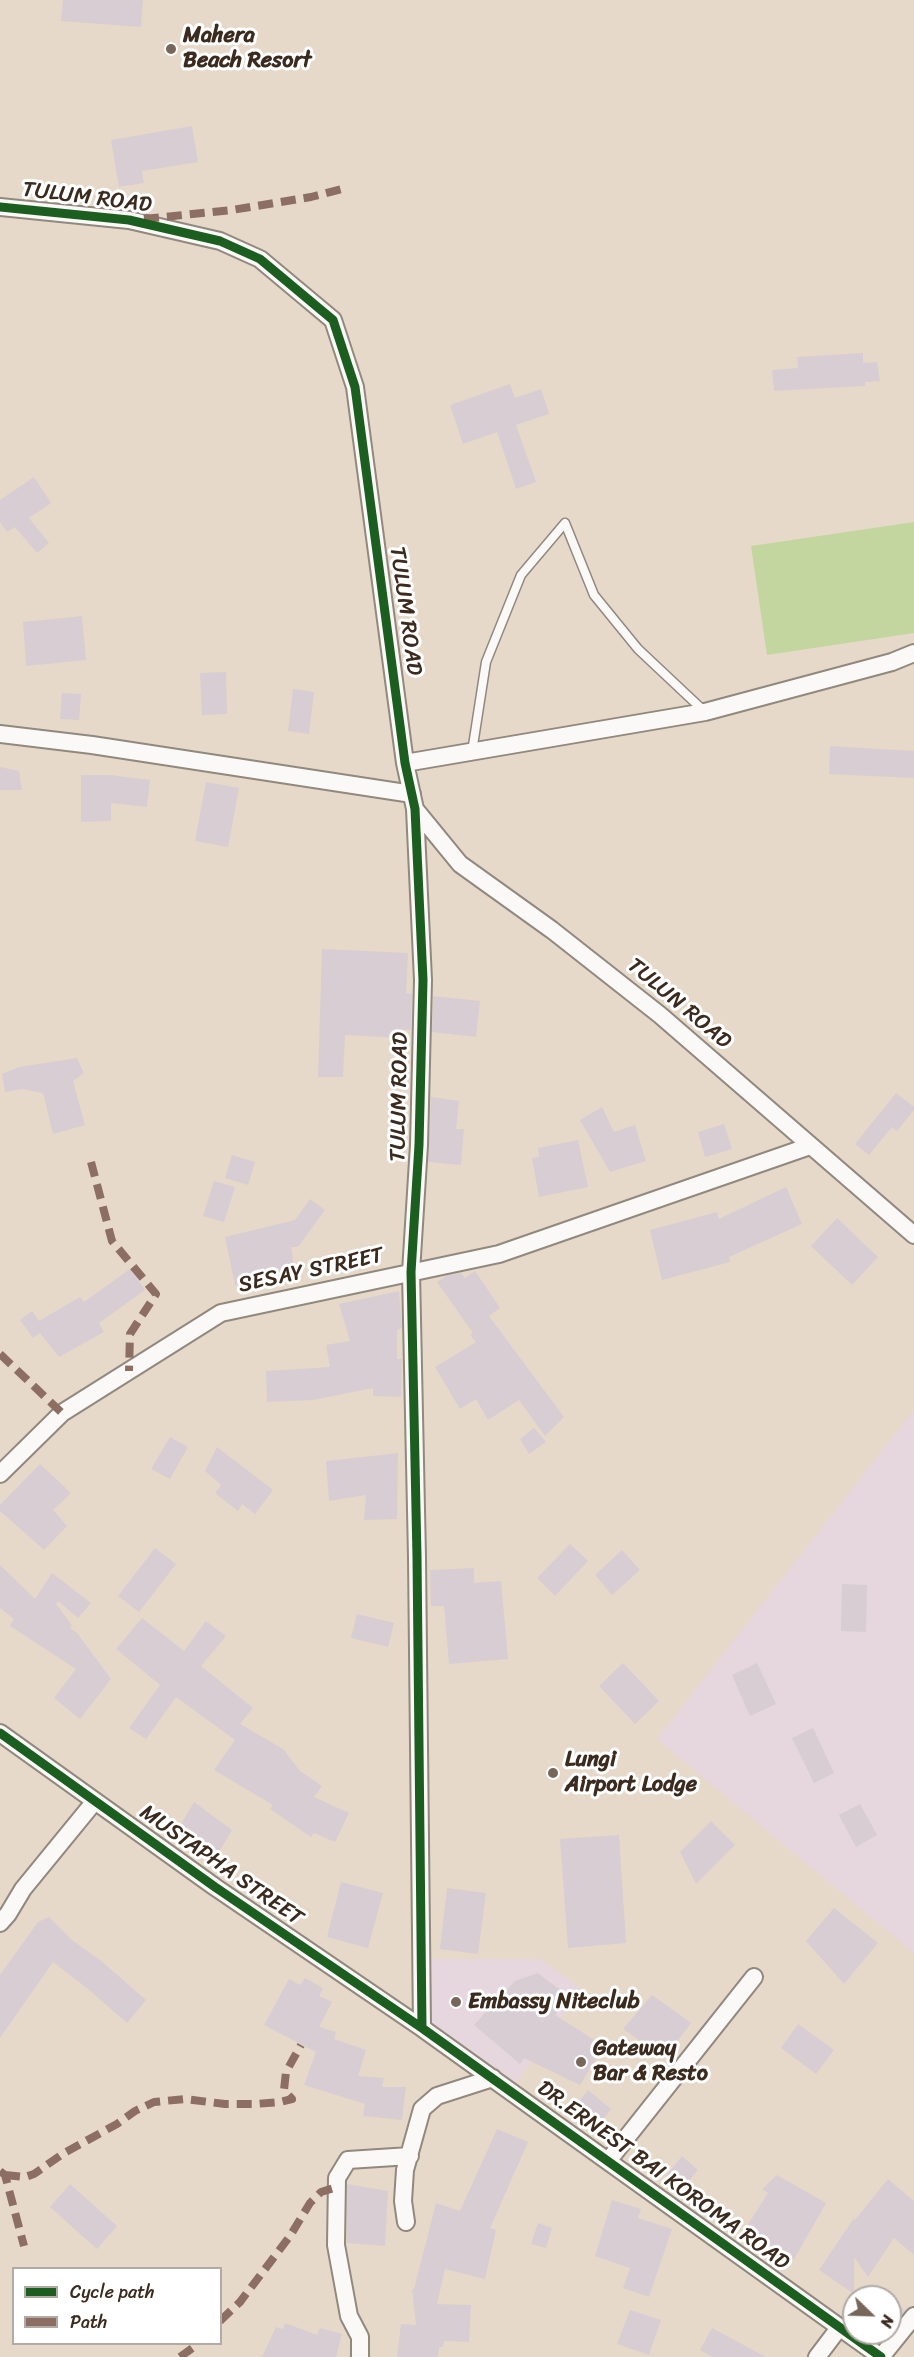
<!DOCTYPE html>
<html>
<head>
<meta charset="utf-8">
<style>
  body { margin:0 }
  #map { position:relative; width:914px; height:2357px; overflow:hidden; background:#e6d9c9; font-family:Sriracha,sans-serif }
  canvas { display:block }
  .legend { position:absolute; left:12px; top:2267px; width:210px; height:78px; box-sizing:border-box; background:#fff; border:2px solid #b1aaa5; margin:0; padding:8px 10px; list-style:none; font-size:18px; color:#3b2a1e }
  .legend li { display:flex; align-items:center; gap:12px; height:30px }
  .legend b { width:30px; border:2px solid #b1aaa5 }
  .north { position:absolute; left:842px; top:2285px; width:60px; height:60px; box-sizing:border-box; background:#fff; border:2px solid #b1aaa5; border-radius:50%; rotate:113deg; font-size:16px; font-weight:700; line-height:24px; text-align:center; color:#3b2a1e }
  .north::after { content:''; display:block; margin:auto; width:21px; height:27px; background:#77675a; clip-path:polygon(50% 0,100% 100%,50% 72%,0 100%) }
</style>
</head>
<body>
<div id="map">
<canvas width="914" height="2357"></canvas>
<ul class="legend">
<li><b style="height:8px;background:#1b5e20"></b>Cycle path</li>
<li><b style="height:8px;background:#8d6e63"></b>Path</li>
</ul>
<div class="north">N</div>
</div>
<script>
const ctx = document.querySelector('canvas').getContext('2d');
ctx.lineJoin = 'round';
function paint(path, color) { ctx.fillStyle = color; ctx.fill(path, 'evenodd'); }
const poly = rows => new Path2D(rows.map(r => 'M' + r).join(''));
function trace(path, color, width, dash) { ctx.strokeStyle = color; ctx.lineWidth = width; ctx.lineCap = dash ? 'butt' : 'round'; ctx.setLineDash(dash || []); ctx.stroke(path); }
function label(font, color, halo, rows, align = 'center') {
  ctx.font = font + ' Sriracha,sans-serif'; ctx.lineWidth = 6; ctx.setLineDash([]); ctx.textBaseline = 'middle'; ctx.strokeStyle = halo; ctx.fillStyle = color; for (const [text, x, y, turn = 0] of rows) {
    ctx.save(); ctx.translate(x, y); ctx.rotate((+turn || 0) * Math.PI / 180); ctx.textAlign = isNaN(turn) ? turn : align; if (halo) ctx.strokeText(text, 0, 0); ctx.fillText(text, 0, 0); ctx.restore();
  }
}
paint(poly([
  [914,1410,914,1953,657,1739],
  [428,1959,541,1959,581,1989,514,2086,429,2021]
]), '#e6d6de');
paint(poly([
  [914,522,914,633,767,655,751,546]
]), '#c4d6a0');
paint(poly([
  [63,0,143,0,141,27,61,21],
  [192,126,198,162,142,171,144,183,119,187,111,140],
  [863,353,863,363,877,362,880,381,865,382,865,386,774,391,772,370,798,368,797,357],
  [510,384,515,398,541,389,549,414,516,425,536,482,516,489,497,432,463,444,450,405],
  [34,477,51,503,29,518,49,543,37,553,15,527,7,532,0,522,0,500],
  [82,616,86,660,26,666,23,622],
  [226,672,227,714,202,715,200,673],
  [293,689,314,692,309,734,288,731],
  [62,693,81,694,79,720,60,719],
  [830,746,914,751,914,778,829,774],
  [0,767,19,771,22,790,0,790],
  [81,775,110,775,150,780,147,807,111,803,111,821,81,822],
  [206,782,239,788,228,847,195,841],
  [322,949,408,953,406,993,412,994,411,1030,405,1029,404,1038,345,1035,343,1077,318,1077],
  [433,996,480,1001,476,1037,432,1032],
  [77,1058,84,1073,73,1081,85,1125,53,1134,43,1093,22,1089,5,1092,2,1074,19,1067],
  [896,1093,914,1107,914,1110,897,1131,892,1127,869,1155,855,1144],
  [431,1097,459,1101,456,1129,464,1129,461,1165,428,1162],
  [602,1107,614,1132,635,1125,646,1161,610,1172,580,1120],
  [724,1124,732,1149,705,1157,698,1132],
  [578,1140,588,1187,539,1197,532,1158,539,1157,538,1148],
  [232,1155,255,1162,248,1185,225,1178],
  [214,1181,235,1187,224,1222,203,1216],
  [786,1187,802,1224,729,1257,730,1262,662,1280,650,1230,717,1212,719,1219],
  [310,1199,325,1210,298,1247,291,1247,296,1274,235,1285,225,1237,295,1220],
  [837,1218,878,1257,852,1285,811,1246],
  [130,1269,145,1290,99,1323,104,1332,59,1357,40,1333,33,1338,20,1320,32,1311,39,1321,80,1297,84,1302],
  [475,1271,500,1308,489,1316,564,1417,545,1436,519,1400,488,1420,476,1399,460,1409,435,1367,476,1342,470,1335,473,1333,437,1282,446,1276,461,1273,465,1278],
  [399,1291,402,1328,397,1330,397,1359,402,1359,401,1397,373,1396,373,1388,313,1400,267,1402,266,1371,330,1367,326,1345,350,1341,339,1304],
  [534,1428,546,1442,529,1454,520,1439],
  [170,1437,188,1447,170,1479,151,1469],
  [217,1447,273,1490,255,1514,242,1504,238,1511,215,1493,221,1485,205,1471],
  [398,1453,397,1519,364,1520,366,1495,329,1501,326,1461],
  [40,1464,71,1493,53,1510,67,1526,44,1550,0,1511,0,1505],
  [570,1544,588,1561,555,1596,537,1578],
  [155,1548,176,1564,139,1612,118,1596],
  [622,1550,640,1570,612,1595,595,1575],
  [0,1565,35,1599,52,1573,91,1603,78,1618,58,1601,56,1604,72,1625,70,1628,77,1633,111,1679,80,1719,54,1698,76,1669,10,1626,14,1619,0,1608],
  [474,1568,474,1583,501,1581,508,1659,449,1664,444,1606,431,1606,430,1570],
  [842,1584,867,1585,866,1632,841,1631],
  [357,1614,394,1623,388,1647,351,1638],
  [142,1618,184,1651,206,1621,226,1636,201,1666,253,1708,240,1724,283,1749,300,1771,322,1786,314,1797,349,1813,335,1842,314,1833,311,1837,270,1809,273,1805,214,1770,235,1740,176,1697,146,1739,129,1728,160,1685,116,1649],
  [623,1663,659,1701,635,1724,599,1686],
  [757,1663,776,1704,750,1716,732,1675],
  [813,1728,834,1773,814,1783,792,1738],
  [194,1802,232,1830,213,1862,174,1836],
  [860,1804,877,1835,856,1847,839,1815],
  [711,1821,735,1845,696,1884,680,1852],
  [619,1835,626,1943,568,1948,560,1839],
  [341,1882,383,1893,368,1948,327,1937],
  [447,1888,486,1893,478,1954,440,1949],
  [834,1908,878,1943,844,1984,806,1941],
  [49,1917,72,1940,100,1960,146,2000,127,2023,88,1989,53,1962,0,2038,0,1975,38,1922],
  [538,1973,569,1997,555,2015,604,2046,580,2085,524,2058,520,2064,474,2025,515,1981],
  [305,1978,323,1988,319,1996,332,2002,319,2027,336,2032,334,2039,366,2050,358,2076,384,2078,382,2087,406,2087,402,2120,363,2116,365,2104,304,2085,316,2052,264,2025,289,1979,300,1985],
  [652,1995,691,2023,665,2058,623,2029],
  [798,2024,834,2050,816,2074,781,2048],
  [588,2090,611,2109,598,2126,575,2107],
  [497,2129,528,2142,490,2228,496,2230,485,2279,445,2269,437,2304,471,2305,469,2342,444,2341,443,2347,439,2347,438,2357,397,2357,401,2324,416,2325,412,2289,414,2289,436,2203,460,2211],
  [682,2156,698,2170,681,2190,665,2177],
  [777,2175,826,2203,793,2261,745,2229,768,2193,762,2189],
  [888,2179,914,2201,914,2255,894,2238,868,2277,854,2257,854,2294,819,2270,854,2218,854,2221],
  [70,2184,117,2226,97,2249,50,2207],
  [347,2184,388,2191,385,2246,347,2243],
  [612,2200,641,2209,638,2218,672,2229,649,2297,623,2288,630,2268,595,2256],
  [538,2223,552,2228,546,2248,531,2244],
  [890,2293,905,2311,896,2322,890,2318],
  [630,2310,661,2320,649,2355,617,2344],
  [285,2323,317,2335,320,2328,342,2334,336,2357,262,2357,276,2327,283,2329],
  [712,2328,766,2357,713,2357,700,2350]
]), '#d8cdd3');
const lane = poly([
  [472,752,486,662,521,575,565,523,594,595,638,649,705,712]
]);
const street = poly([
  [0,207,129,220,220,241,260,259,333,320,355,387,405,763,415,809,423,980,419,1145,411,1272,417,1557,422,2028],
  [0,734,92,745,412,794],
  [405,763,705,712,892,662,914,653],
  [415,809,460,864,552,930,660,1015,914,1235],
  [0,1474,62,1413,221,1313,499,1254,810,1146],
  [0,1733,215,1887,422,2028,881,2357],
  [0,1923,8,1914,23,1889,95,1801],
  [608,2161,754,1977],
  [406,2222,403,2201,405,2170,422,2109,437,2096,493,2078],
  [360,2357,360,2337,349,2316,336,2245,337,2178,348,2160,410,2156],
  [817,2357,839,2328],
  [881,2357,914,2316]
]);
trace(lane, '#91887e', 11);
trace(street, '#91887e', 20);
trace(lane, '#fbf9f7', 8);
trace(street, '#fbf9f7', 16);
trace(poly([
  [144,219,232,210,311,197,342,189],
  [91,1162,112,1241,156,1294,130,1334,129,1371],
  [0,1354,62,1413],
  [0,2171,5,2175,24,2246],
  [5,2175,25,2177,34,2174,64,2153,117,2124,135,2111,154,2102,185,2099,225,2104,255,2104,280,2102,292,2099,284,2090,286,2072,301,2045],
  [220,2321,240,2302,290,2236,310,2203,321,2192,337,2187],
  [180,2357,198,2344]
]), '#8d6e63', 8, [15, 8]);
trace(poly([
  [0,207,129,220,220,241,260,259,333,320,355,387,405,763,415,809,423,980,419,1145,411,1272,417,1557,422,2028],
  [0,1733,215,1887,422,2028,881,2357]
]), '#1b5e20', 9);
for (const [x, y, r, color] of [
  [171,49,6,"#77675a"],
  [553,1773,6,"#77675a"],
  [456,2002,6,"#77675a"],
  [581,2062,6,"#77675a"]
]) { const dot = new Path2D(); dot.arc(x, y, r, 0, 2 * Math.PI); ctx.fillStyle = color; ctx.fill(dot); trace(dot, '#fff', 2); }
label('bold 22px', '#3b2a1e', '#fff', [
  ["Mahera",183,36],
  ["Beach Resort",183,61],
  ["Lungi",565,1760],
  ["Airport Lodge",565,1785],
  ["Embassy Niteclub",468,2002],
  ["Gateway",593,2049],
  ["Bar & Resto",593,2074]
], 'left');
label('22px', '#3b2a1e', '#fff', [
  ["TULUM ROAD",87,198,7],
  ["TULUM ROAD",405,611,82],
  ["TULUN ROAD",679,1004,40],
  ["TULUM ROAD",400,1097,-89],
  ["SESAY STREET",311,1271,-12],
  ["MUSTAPHA STREET",221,1866,35],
  ["DR.ERNEST BAI KOROMA ROAD",663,2176,36]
]);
</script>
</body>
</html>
